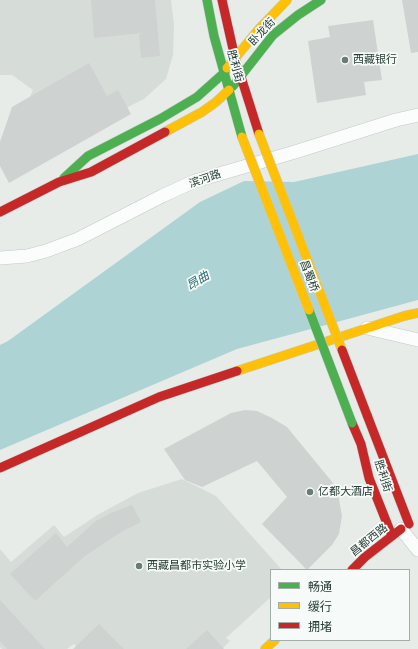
<!DOCTYPE html>
<html>
<head>
<meta charset="utf-8">
<style>
  body { margin:0 }
  #map { position:relative; width:418px; height:649px; overflow:hidden; background:#e7ece9; font-family:Raleway,"Noto Sans SC",sans-serif }
  canvas { display:block }
  .legend { position:absolute; left:270px; top:569px; width:140px; height:72px; box-sizing:border-box; background:#f6faf8; border:1px solid #a3aeaa; margin:0; padding:5px 7px; list-style:none; font-size:12px; color:#273d35 }
  .legend li { display:flex; align-items:center; gap:8px; height:20px }
  .legend b { width:20px; border:1px solid #a3aeaa }
</style>
</head>
<body>
<div id="map">
<canvas width="418" height="649"></canvas>
<ul class="legend">
<li><b style="height:5px;background:#4caf50"></b>畅通</li>
<li><b style="height:5px;background:#ffc107"></b>缓行</li>
<li><b style="height:5px;background:#c62828"></b>拥堵</li>
</ul>
</div>
<script>
const ctx = document.querySelector('canvas').getContext('2d');
ctx.lineJoin = 'round';
function paint(path, color) { ctx.fillStyle = color; ctx.fill(path, 'evenodd'); }
const poly = rows => new Path2D(rows.map(r => 'M' + r).join(''));
function trace(path, color, width, dash) { ctx.strokeStyle = color; ctx.lineWidth = width; ctx.lineCap = dash ? 'butt' : 'round'; ctx.setLineDash(dash || []); ctx.stroke(path); }
function label(font, color, halo, rows, align = 'center') {
  ctx.font = font + ' Raleway,"Noto Sans SC",sans-serif'; ctx.lineWidth = 3.5; ctx.setLineDash([]); ctx.textBaseline = 'middle'; ctx.strokeStyle = halo; ctx.fillStyle = color; for (const [text, x, y, turn = 0] of rows) {
    ctx.save(); ctx.translate(x, y); ctx.rotate((+turn || 0) * Math.PI / 180); ctx.textAlign = isNaN(turn) ? turn : align; if (halo) ctx.strokeText(text, 0, 0); ctx.fillText(text, 0, 0); ctx.restore();
  }
}
paint(poly([
  [0,0,171,0,174,25,173,55,166,79,144,99,23,160,9,140,33,90,12,75,0,75],
  [182,479,216,496,282,570,271,570,271,597,226,638,230,641,222,649,79,649,74,644,67,649,2,649,0,647,0,549,11,562,54,525,64,537,99,514,138,493]
]), '#d6ddd9');
paint(poly([
  [418,154,418,300,237,349,0,450,0,345,8,341,200,202,244,181,294,182]
]), '#aed3d4');
paint(poly([
  [91,0,155,0,160,56,141,58,139,35,142,33,94,38],
  [402,0,418,0,418,52,411,53],
  [373,20,382,80,364,82,366,95,317,103,308,41,330,37,328,26],
  [89,63,107,96,118,90,131,114,9,183,0,166,0,142,12,107],
  [245,410,257,411,272,418,287,427,333,483,339,499,342,516,339,534,332,545,307,570,262,524,287,497,257,461,202,487,185,480,164,449,231,413],
  [132,505,141,522,121,532,85,556,35,601,10,574,56,533,67,547,96,521,111,513],
  [0,600,45,649,7,649,0,641],
  [99,624,124,649,73,649],
  [207,630,224,649,186,649]
]), '#ced3d1');
const street = poly([
  [0,258,27,256,46,251,78,239,162,196,195,181,295,152,396,120,418,115],
  [367,328,418,340],
  [401,529,418,550]
]);
const fast = poly([
  [207,0,214,36,242,137],
  [233,86,273,35,298,15,321,0],
  [64,178,88,156,160,119,197,97,225,72]
]);
const slow = poly([
  [227,68,259,29,287,0],
  [165,132,202,112,216,102,229,90],
  [237,371,404,316,418,313],
  [265,649,275,640]
]);
const jam = poly([
  [222,0,235,58,259,134],
  [0,212,59,182,91,172,165,132],
  [367,415,409,524],
  [352,423,361,444,369,478,392,536],
  [0,468,159,397,237,371],
  [352,570,365,557,401,529]
]);
trace(street, '#c4c9c6', 14);
trace(fast, '#c3c9c6', 10);
trace(slow, '#c3c9c6', 10);
trace(jam, '#c3c9c6', 10);
trace(street, '#fbfcfc', 13);
trace(fast, '#4caf50', 9);
trace(slow, '#ffc107', 9);
trace(jam, '#c62828', 9);
const fastBridge = poly([
  [309,310,352,423]
]);
const slowBridge = poly([
  [259,134,342,350],
  [242,137,309,310]
]);
const jamBridge = poly([
  [342,350,367,415]
]);
trace(fastBridge, '#c3cac7', 10, []);
trace(slowBridge, '#c3cac7', 10, []);
trace(jamBridge, '#c3cac7', 10, []);
trace(fastBridge, '#4caf50', 9);
trace(slowBridge, '#ffc107', 9);
trace(jamBridge, '#c62828', 9);
for (const [x, y, r, color] of [
  [345,60,4,"#6a7a74"],
  [310,492,4,"#6a7a74"],
  [139,566,4,"#6a7a74"]
]) { const dot = new Path2D(); dot.arc(x, y, r, 0, 2 * Math.PI); ctx.fillStyle = color; ctx.fill(dot); trace(dot, '#f6faf8', 1.5); }
label('11px', '#273d35', '#f6faf8', [
  ["卧龙街",262,32,-47],
  ["胜利街",235,66,75],
  ["滨河路",205,179,-19],
  ["昌蜀桥",309,276,69],
  ["胜利街",383,476,72],
  ["昌都西路",369,540,-39]
]);
label('11px', '#273d35', '#f6faf8', [
  ["西藏银行",353,60],
  ["亿都大酒店",318,492],
  ["西藏昌都市实验小学",147,566]
], 'left');
label('italic 12px', '#276e73', '#f6faf8', [
  ["昂曲",198,281,-31]
]);
</script>
</body>
</html>
